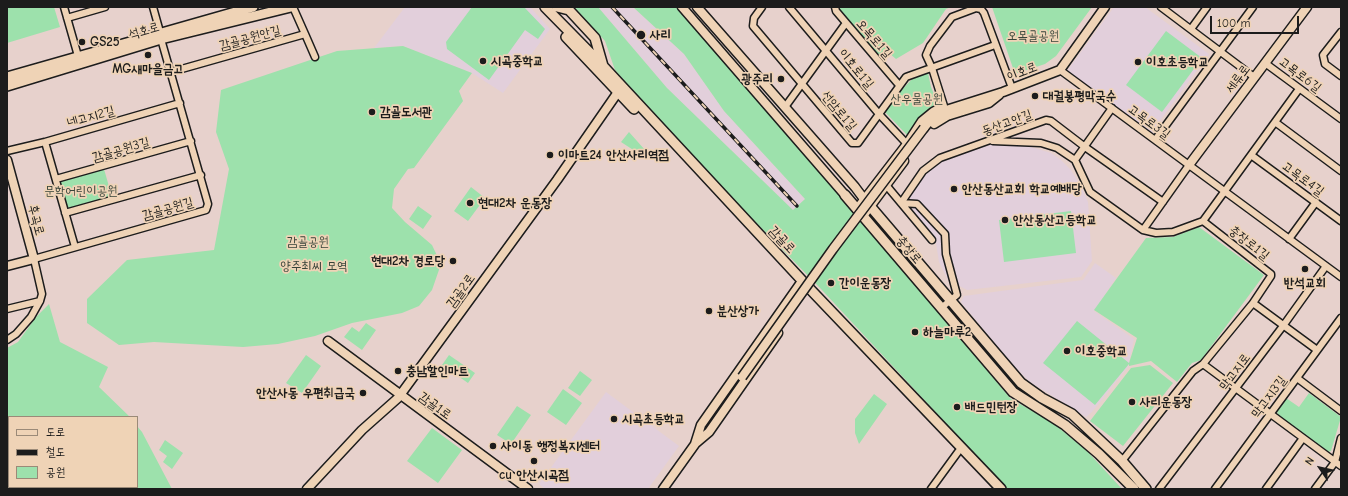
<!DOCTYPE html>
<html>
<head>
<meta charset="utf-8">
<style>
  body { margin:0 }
  #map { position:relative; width:1348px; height:496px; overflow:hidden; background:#e7d1cc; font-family:"Comic Neue","Poor Story",sans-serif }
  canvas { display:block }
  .frame { position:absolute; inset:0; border:8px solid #1c1c1c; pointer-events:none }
  .legend { position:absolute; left:8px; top:416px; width:130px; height:72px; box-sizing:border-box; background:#efd3b6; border:1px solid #9b8a78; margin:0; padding:5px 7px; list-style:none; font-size:12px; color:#1c1c1c }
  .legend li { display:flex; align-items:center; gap:8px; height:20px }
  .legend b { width:20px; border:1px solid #9b8a78 }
  .north { position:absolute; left:1300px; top:448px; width:40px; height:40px; -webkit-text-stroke:3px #efd3b6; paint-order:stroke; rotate:304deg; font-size:11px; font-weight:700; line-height:16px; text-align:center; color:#1c1c1c }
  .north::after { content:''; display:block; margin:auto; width:14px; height:18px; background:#1c1c1c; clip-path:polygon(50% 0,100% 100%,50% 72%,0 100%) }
  .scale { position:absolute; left:1210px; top:16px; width:89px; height:18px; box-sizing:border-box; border:2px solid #1c1c1c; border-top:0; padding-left:5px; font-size:12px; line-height:14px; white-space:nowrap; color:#1c1c1c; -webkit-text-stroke:3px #efd3b6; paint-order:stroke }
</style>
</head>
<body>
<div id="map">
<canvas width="1348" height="496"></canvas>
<div class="frame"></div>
<ul class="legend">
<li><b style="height:5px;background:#efd3b6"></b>도로</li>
<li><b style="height:5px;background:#1c1c1c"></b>철도</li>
<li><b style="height:11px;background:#9de1ac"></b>공원</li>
</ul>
<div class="north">N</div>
<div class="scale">100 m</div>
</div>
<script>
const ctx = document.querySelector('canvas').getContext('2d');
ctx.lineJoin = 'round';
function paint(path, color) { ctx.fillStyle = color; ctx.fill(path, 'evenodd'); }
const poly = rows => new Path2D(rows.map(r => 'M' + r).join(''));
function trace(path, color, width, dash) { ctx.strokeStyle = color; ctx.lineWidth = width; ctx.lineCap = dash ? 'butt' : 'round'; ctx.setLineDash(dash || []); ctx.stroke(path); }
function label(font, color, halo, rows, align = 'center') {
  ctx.font = font + ' "Comic Neue","Poor Story",sans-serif'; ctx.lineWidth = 3.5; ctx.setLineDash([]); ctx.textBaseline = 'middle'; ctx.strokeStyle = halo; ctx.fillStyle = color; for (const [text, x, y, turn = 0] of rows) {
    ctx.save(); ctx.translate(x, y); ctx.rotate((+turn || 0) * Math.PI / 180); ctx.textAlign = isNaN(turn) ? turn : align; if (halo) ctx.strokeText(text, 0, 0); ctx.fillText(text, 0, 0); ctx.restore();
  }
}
paint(poly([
  [405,7,530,7,550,29,503,93,472,73,403,46,374,48],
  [598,7,633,7,684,54,724,111,805,199,793,210,667,88],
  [1114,7,1145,7,1209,54,1151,133,1067,71],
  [1015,142,1051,153,1061,160,1071,170,1082,189,1088,202,1092,261,1081,277,967,290,948,280,939,262,935,237,905,200,910,195,924,174,940,161,993,144],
  [1095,263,1116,278,1094,311,1134,339,1128,367,1092,412,1086,417,1030,382,1011,363,961,302,964,296,1083,280],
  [606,392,679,446,648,489,545,489,539,484]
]), '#e2cfdb');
paint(poly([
  [7,7,54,7,60,27,7,43],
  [472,7,524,7,545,29,538,39,525,30,489,80,447,49,446,42],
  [574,7,598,7,667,88,793,210,805,199,724,111,684,54,633,7,678,7,742,83,842,197,1011,399,1052,422,1088,452,1122,489,1007,489,821,289,729,195,621,77,615,70,605,41],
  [840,7,951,7,946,9,923,43,896,59,889,53,880,59,840,11],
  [992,7,1092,7,1056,56,1045,64,1015,74],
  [1166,31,1202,58,1162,112,1126,85],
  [403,46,472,73,459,91,463,101,414,168,408,169,394,189,392,208,405,222,432,245,441,264,432,290,419,306,402,313,352,323,315,336,278,344,243,347,154,342,119,345,87,323,87,299,127,260,214,250,229,169,216,132,221,90,337,51],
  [928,73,931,87,939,106,929,112,915,125,907,135,885,112,895,97,912,79],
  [629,132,645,150,641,155,621,142],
  [104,169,112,197,70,210,67,208,60,184,62,181],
  [471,187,485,198,468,221,454,211],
  [418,206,432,216,423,229,409,219],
  [1071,211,1076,253,1004,262,999,220],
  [1199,227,1264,275,1201,360,1192,363,1177,382,1151,361,1129,366,1129,364,1095,405,1043,363,1077,321,1129,363,1137,338,1094,310,1146,238,1173,237],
  [49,304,60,342,108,367,99,387,130,417,9,417,9,487,137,487,137,426,142,432,172,489,7,489,7,348,18,342,36,317],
  [366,323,376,330,362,350,344,337,352,327,359,332],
  [306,355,321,366,302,393,286,383],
  [449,355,475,373,468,383,442,365],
  [1150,365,1173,383,1123,446,1090,421,1131,368],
  [580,371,592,380,580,396,568,388],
  [563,389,582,403,566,425,547,412],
  [1309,393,1341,417,1331,451,1328,452,1278,415,1277,411,1286,398,1299,407],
  [874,394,887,404,859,444,855,433,855,419],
  [517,406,531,415,511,444,497,435],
  [432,428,462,450,438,483,407,461],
  [165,440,183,453,172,469,163,462,167,456,159,450]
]), '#9de1ac');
const minor = poly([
  [64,7,78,56],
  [153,7,160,32],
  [762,7,754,18,753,26,852,143,858,143,906,77,995,45],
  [789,7,879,114,907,144],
  [835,7,836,11,899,85],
  [1161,7,1254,77],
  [67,18,105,7],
  [1191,29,1207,7],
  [1341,32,1323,55,1325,64,1341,76],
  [305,34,315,57],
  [1265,63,1341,119],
  [1060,70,1341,277],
  [171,72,305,34,293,7],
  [944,106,932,68,926,55,930,46,952,17,976,8,981,9,984,13,1012,88],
  [785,107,846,23],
  [1275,122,1341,171],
  [1155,140,1253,7],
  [993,141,1041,143,1057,148,1075,160],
  [45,142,75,247],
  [7,151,45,142,180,103],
  [1251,155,1341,221],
  [1075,160,1090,192,1143,230,1156,233,1173,232,1203,221,1271,274,1271,276,1253,303,1203,364,1193,371,1122,461],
  [1075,160,1112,108],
  [56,179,191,141],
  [886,185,932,240],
  [901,203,923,171,940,158,1046,120,1051,121,1085,147,1163,202],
  [901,203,917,204,945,234,946,254,957,295,941,308],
  [65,213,201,175],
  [1203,221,1299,89],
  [1143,230,1189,165],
  [1289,239,1316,202],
  [1253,303,1317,350],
  [7,309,40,301],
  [7,340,16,334,31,317,40,301,42,294,34,259,206,210,208,204,161,39],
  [1203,364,1341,466],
  [1297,378,1341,411],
  [931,489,958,452],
  [1159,489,1283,326,1326,266],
  [1215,489,1341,318],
  [1266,489,1303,438],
  [1315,489,1335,462,1341,438]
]);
const tertiary = poly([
  [682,7,845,195],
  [697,7,855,187,864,199],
  [934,124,947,116,989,103,999,95],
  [924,128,932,118,943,111,1003,92,1060,70,1105,7],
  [7,160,34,259,7,266],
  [1189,165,1307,7],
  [857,209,907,144,922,121,933,112,942,107],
  [863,216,904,161],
  [328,341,528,489],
  [696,443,709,432,778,333],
  [695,444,701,425,800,284],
  [307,489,362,430,398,398,557,180,618,92],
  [663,489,698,440]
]);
const secondary = poly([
  [545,7,604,67,809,288,1001,489],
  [557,7,569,10,595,38,603,66],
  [566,37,634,109],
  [7,77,253,7],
  [7,86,161,39,291,7],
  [845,195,1013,392,1065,425,1099,454,1134,489],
  [864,199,1021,383,1042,398,1072,414,1122,461,1146,489]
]);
trace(minor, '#1c1c1c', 9);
trace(tertiary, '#1c1c1c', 11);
trace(secondary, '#1c1c1c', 12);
trace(minor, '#efd3b6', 6);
trace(tertiary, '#efd3b6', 8);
trace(secondary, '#efd3b6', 9);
const rail = poly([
  [612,7,797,206]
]);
trace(rail, '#1c1c1c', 3.5);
trace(rail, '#efd3b6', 2, [6]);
const tertiaryBridge = poly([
  [742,377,833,249,924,128]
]);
trace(tertiaryBridge, '#1c1c1c', 11, []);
trace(tertiaryBridge, '#efd3b6', 8);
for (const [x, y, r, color] of [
  [641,35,5,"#1c1c1c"],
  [82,42,4,"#1c1c1c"],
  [148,55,4,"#1c1c1c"],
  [483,61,4,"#1c1c1c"],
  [1138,62,4,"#1c1c1c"],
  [781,79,4,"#1c1c1c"],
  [1035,96,4,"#1c1c1c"],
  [372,112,4,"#1c1c1c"],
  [550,155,4,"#1c1c1c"],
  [954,189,4,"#1c1c1c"],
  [470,203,4,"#1c1c1c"],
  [1005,220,4,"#1c1c1c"],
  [453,261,4,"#1c1c1c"],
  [1305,269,4,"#1c1c1c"],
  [831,283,4,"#1c1c1c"],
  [709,311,4,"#1c1c1c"],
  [915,332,4,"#1c1c1c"],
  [1067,351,4,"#1c1c1c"],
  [398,371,4,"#1c1c1c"],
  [363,393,4,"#1c1c1c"],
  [1132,402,4,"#1c1c1c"],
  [957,407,4,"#1c1c1c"],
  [614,419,4,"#1c1c1c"],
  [493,446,4,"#1c1c1c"],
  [534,461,4,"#1c1c1c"]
]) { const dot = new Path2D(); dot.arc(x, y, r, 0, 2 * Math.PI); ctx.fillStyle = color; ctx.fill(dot); trace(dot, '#efd3b6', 1.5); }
label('13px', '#1c1c1c', '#efd3b6', [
  ["석호로",144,31,-16],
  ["감골공원안길",250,38,-15],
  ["오목로1길",874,39,49],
  ["이호로1길",856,69,50],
  ["이호로",1022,72,-21],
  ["고목로6길",1300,75,37],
  ["세류로",1238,79,-53],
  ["선암로1길",839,111,50],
  ["네고지2길",91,117,-16],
  ["고목로3길",1149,122,36],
  ["동산고안길",1007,123,-20],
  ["감골공원3길",121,150,-16],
  ["고목로4길",1303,179,36],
  ["감골공원길",168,209,-16],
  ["후곡로",36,220,75],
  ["감골로",782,240,47],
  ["충장로1길",1249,243,38],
  ["충장로",909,250,50],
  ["감골2로",461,291,-54],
  ["막고지로",1235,372,-53],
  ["막고지3길",1269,397,-53],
  ["감골1로",435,406,36]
]);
label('bold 13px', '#1c1c1c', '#efd3b6', [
  ["사리",650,35],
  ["GS25",90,42],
  ["시곡중학교",491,61],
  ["이호초등학교",1146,62],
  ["MG새마을금고",148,69,"center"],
  ["광주리",773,79,"right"],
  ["대궐봉평막국수",1043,96],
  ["감골도서관",380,112],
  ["이마트24 안산사리역점",558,155],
  ["안산동산교회 학교예배당",962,189],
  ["현대2차 운동장",478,203],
  ["안산동산고등학교",1013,220],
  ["현대2차 경로당",445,261,"right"],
  ["간이운동장",839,283],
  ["반석교회",1305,283,"center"],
  ["분산상가",717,311],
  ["하늘마루2",923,332],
  ["이호중학교",1075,351],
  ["충남할인마트",406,371],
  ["안산사동 우편취급국",355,393,"right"],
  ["사리운동장",1140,402],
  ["배드민턴장",965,407],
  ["시곡초등학교",622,419],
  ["사이동 행정복지센터",501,446],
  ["cu 안산시곡점",534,475,"center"]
], 'left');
label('13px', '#364339', '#efd3b6', [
  ["오목골공원",1033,36],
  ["산우물공원",917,99],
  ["문학어린이공원",81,191],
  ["감골공원",308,242],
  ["양주최씨 모역",314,266]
]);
</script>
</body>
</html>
